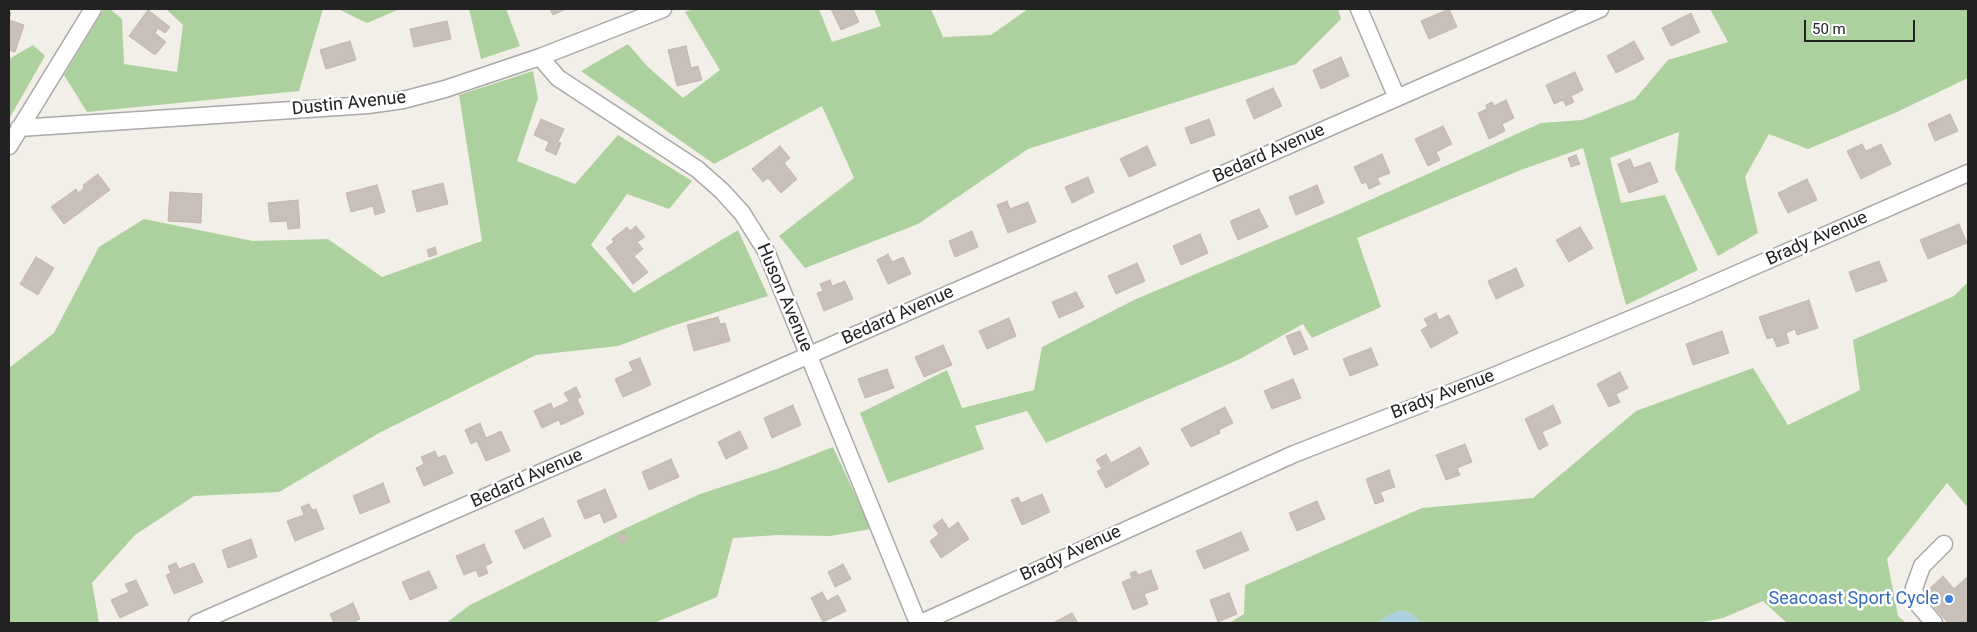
<!DOCTYPE html>
<html>
<head>
<meta charset="utf-8">
<style>
  body { margin:0 }
  #map { position:relative; width:1977px; height:632px; overflow:hidden; background:#f2efe9; font-family:Roboto,sans-serif }
  canvas { display:block }
  .frame { position:absolute; inset:0; border:10px solid #222; pointer-events:none }
  .scale { position:absolute; left:1804px; top:20px; width:111px; height:22px; box-sizing:border-box; border:2px solid #222; border-top:0; padding-left:6px; font-size:15px; line-height:18px; white-space:nowrap; color:#222; -webkit-text-stroke:4px #fff; paint-order:stroke }
</style>
</head>
<body>
<div id="map">
<canvas width="1977" height="632"></canvas>
<div class="frame"></div>
<div class="scale">50 m</div>
</div>
<script>
const ctx = document.querySelector('canvas').getContext('2d');
ctx.lineJoin = 'round';
function paint(path, color) { ctx.fillStyle = color; ctx.fill(path, 'evenodd'); }
const poly = rows => new Path2D(rows.map(r => 'M' + r).join(''));
function trace(path, color, width, dash) { ctx.strokeStyle = color; ctx.lineWidth = width; ctx.lineCap = dash ? 'butt' : 'round'; ctx.setLineDash(dash || []); ctx.stroke(path); }
function label(font, color, halo, rows, align = 'center') {
  ctx.font = font + ' Roboto,sans-serif'; ctx.lineWidth = 5; ctx.setLineDash([]); ctx.textBaseline = 'middle'; ctx.strokeStyle = halo; ctx.fillStyle = color; for (const [text, x, y, turn = 0] of rows) {
    ctx.save(); ctx.translate(x, y); ctx.rotate((+turn || 0) * Math.PI / 180); ctx.textAlign = isNaN(turn) ? turn : align; if (halo) ctx.strokeText(text, 0, 0); ctx.fillText(text, 0, 0); ctx.restore();
  }
}
paint(poly([
  [104,9,110,9,122,19,124,64,177,72,183,25,166,9,323,9,299,91,87,112,64,75],
  [338,9,400,9,367,23],
  [469,9,506,9,520,46,481,59],
  [693,9,819,9,832,42,881,26,874,9,931,9,943,37,991,35,1028,9,1338,9,1341,19,1296,64,1028,149,918,224,805,268,779,236,854,178,822,106,714,164,581,71,628,44,647,66,683,98,720,70,685,12],
  [1710,9,1968,9,1968,78,1897,112,1808,149,1769,134,1745,177,1758,233,1718,256,1675,169,1679,132,1610,158,1621,203,1665,195,1698,270,1626,305,1583,148,1521,170,1357,238,1381,307,1312,338,1303,324,1240,359,1046,443,1027,411,975,426,984,449,888,483,860,413,947,370,962,408,1034,390,1042,347,1136,299,1341,213,1541,123,1582,120,1635,99,1668,60,1728,42],
  [33,45,45,56,9,119,9,59],
  [533,71,538,98,517,161,575,184,618,135,692,181,669,209,627,194,591,245,634,293,738,230,768,296,672,326,618,346,536,355,381,432,279,492,194,496,135,535,92,583,99,623,9,623,9,368,54,333,99,247,144,219,253,241,328,239,382,277,482,241,459,95],
  [1968,282,1968,508,1947,483,1887,559,1898,616,1906,623,1787,623,1763,601,1723,618,1698,623,1420,623,1411,613,1387,616,1379,623,1229,623,1244,614,1245,585,1422,508,1533,498,1636,411,1753,368,1788,425,1860,390,1853,340,1954,296],
  [833,447,871,529,831,536,778,535,733,538,717,597,654,623,446,623,470,605,628,527,700,494,777,469]
]), '#add19e');
paint(poly([
  [1401,610,1411,613,1420,623,1379,623,1387,616]
]), '#aad3df');
const building = poly([
  [550,9,566,9,553,15,550,9],
  [831,9,853,9,859,22,841,30,831,9],
  [1449,9,1457,27,1429,39,1421,21,1449,9],
  [148,10,170,27,165,33,158,28,155,33,166,42,155,55,129,36,148,10],
  [9,12,11,13,9,20,24,25,15,52,9,50,9,12],
  [1691,13,1700,32,1671,46,1662,28,1691,13],
  [447,21,451,39,414,47,410,29,447,21],
  [350,41,356,60,326,69,320,50,350,41],
  [1634,41,1644,59,1616,73,1607,56,1634,41],
  [686,46,691,68,698,66,702,80,677,86,668,50,686,46],
  [1341,57,1349,76,1321,89,1313,70,1341,57],
  [1575,72,1583,90,1571,96,1574,102,1566,106,1563,100,1554,104,1546,85,1575,72],
  [1273,88,1282,106,1254,119,1246,100,1273,88],
  [1506,100,1514,118,1502,124,1505,131,1489,139,1478,113,1487,109,1486,105,1492,102,1494,106,1506,100],
  [1950,114,1958,131,1935,141,1928,124,1950,114],
  [541,119,564,129,558,142,561,143,556,155,545,150,549,142,534,135,541,119],
  [1209,119,1215,135,1191,144,1185,128,1209,119],
  [1443,126,1452,144,1436,152,1440,160,1428,166,1415,139,1443,126],
  [1862,144,1866,151,1881,144,1891,164,1861,179,1847,151,1862,144],
  [780,146,790,158,784,163,797,179,781,193,768,178,763,182,752,169,780,146],
  [1147,146,1156,165,1129,177,1120,159,1147,146],
  [1382,154,1390,173,1377,178,1380,184,1369,189,1366,182,1362,184,1354,167,1382,154],
  [1576,155,1580,164,1571,167,1568,158,1576,155],
  [1630,159,1634,168,1650,162,1658,182,1629,193,1618,164,1630,159],
  [98,174,110,190,64,224,51,207,76,189,78,193,84,188,83,185,98,174],
  [1088,177,1094,192,1072,203,1065,187,1088,177],
  [1807,179,1817,200,1788,213,1778,193,1807,179],
  [443,183,448,204,417,212,412,191,443,183],
  [377,185,385,212,375,215,373,206,351,212,346,193,377,185],
  [1317,185,1324,203,1296,215,1289,197,1317,185],
  [170,192,202,194,201,223,168,221,170,192],
  [298,200,300,228,288,229,287,221,270,222,268,203,298,200],
  [1007,201,1010,209,1028,202,1036,222,1008,233,997,205,1007,201],
  [1259,209,1268,227,1238,240,1230,221,1259,209],
  [1959,224,1967,243,1928,259,1920,240,1959,224],
  [636,226,645,237,637,242,643,249,634,256,648,272,633,284,606,248,614,242,612,239,627,227,630,231,636,226],
  [1580,227,1593,248,1569,262,1556,240,1580,227],
  [972,231,978,247,955,257,949,241,972,231],
  [1200,234,1208,253,1181,265,1173,246,1200,234],
  [435,247,437,254,429,257,427,250,435,247],
  [888,254,892,262,903,257,911,274,888,284,877,260,888,254],
  [36,257,54,268,38,295,20,284,36,257],
  [1879,261,1887,281,1856,292,1849,272,1879,261],
  [1137,263,1145,281,1116,294,1108,276,1137,263],
  [1516,268,1524,286,1496,299,1488,281,1516,268],
  [830,280,832,286,845,281,853,299,824,311,817,293,823,291,820,284,830,280],
  [1076,292,1084,307,1059,318,1052,302,1076,292],
  [1809,300,1818,328,1797,335,1795,329,1786,333,1789,343,1777,347,1773,337,1767,339,1759,317,1809,300],
  [1436,313,1439,320,1449,315,1458,333,1431,348,1421,330,1428,326,1424,319,1436,313],
  [718,317,720,324,725,323,730,341,694,351,687,325,718,317],
  [1009,318,1016,336,987,349,979,331,1009,318],
  [1300,331,1308,349,1294,355,1286,336,1300,331],
  [1722,331,1729,353,1693,365,1686,344,1722,331],
  [943,345,952,365,924,377,915,357,943,345],
  [1371,348,1378,365,1350,376,1343,359,1371,348],
  [640,358,651,385,623,397,615,379,633,371,629,362,640,358],
  [887,369,894,388,865,398,858,379,887,369],
  [1620,372,1628,388,1616,394,1620,402,1609,407,1597,384,1620,372],
  [1293,379,1301,398,1272,409,1264,391,1293,379],
  [576,387,581,397,577,399,584,414,561,425,559,420,542,428,534,411,551,403,553,409,569,401,564,393,576,387],
  [793,405,801,425,772,438,764,418,793,405],
  [1553,405,1561,423,1542,432,1548,445,1539,450,1525,419,1553,405],
  [1225,407,1233,423,1219,430,1220,433,1191,447,1181,429,1225,407],
  [480,423,486,438,501,431,510,451,486,461,477,441,471,444,465,430,480,423],
  [740,431,748,448,726,459,718,442,740,431],
  [1465,444,1472,462,1457,468,1460,475,1446,480,1436,455,1465,444],
  [1140,447,1149,464,1106,488,1097,471,1102,469,1096,460,1106,454,1111,463,1140,447],
  [435,451,438,458,445,455,453,473,424,486,416,468,424,464,421,457,435,451],
  [671,459,679,477,649,490,642,472,671,459],
  [1389,470,1395,487,1380,492,1384,501,1375,504,1366,479,1389,470],
  [383,483,390,502,360,514,353,496,383,483],
  [605,489,617,517,604,523,600,513,585,519,577,501,605,489],
  [1042,494,1050,512,1022,525,1011,500,1018,497,1021,503,1042,494],
  [1317,501,1325,519,1297,531,1289,513,1317,501],
  [309,504,312,510,316,509,324,529,295,541,287,521,304,515,301,507,309,504],
  [543,518,551,536,524,549,515,531,543,518],
  [942,519,949,529,958,522,969,539,941,558,930,541,939,534,933,526,942,519],
  [1241,532,1249,550,1204,569,1196,551,1241,532],
  [625,533,627,540,620,543,617,535,625,533],
  [251,539,257,557,228,568,222,550,251,539],
  [484,544,492,563,485,566,488,573,479,577,476,570,464,575,456,556,484,544],
  [176,563,179,569,194,563,203,582,174,594,166,575,171,573,168,566,176,563],
  [843,564,851,579,835,587,828,572,843,564],
  [1151,570,1158,589,1144,594,1148,604,1133,610,1122,582,1132,578,1130,573,1136,571,1138,575,1151,570],
  [429,571,437,588,410,600,402,582,429,571],
  [1943,576,1954,589,1968,576,1968,623,1948,623,1934,607,1936,605,1925,593,1943,576],
  [136,580,148,605,120,618,111,600,129,592,125,584,136,580],
  [822,592,827,601,838,595,846,611,823,622,811,598,822,592],
  [1229,593,1237,614,1218,622,1210,600,1229,593],
  [353,603,360,619,352,623,334,623,330,614,353,603],
  [1072,613,1078,623,1053,623,1072,613]
]);
paint(building, '#c7bfb8');
trace(building, '#c4b6ab', 1);
const minor = poly([
  [1359,9,1397,98],
  [540,57,558,78,697,169,722,191,742,213,766,251,918,623],
  [19,128,368,105,403,100,445,89,540,57,663,9],
  [9,146,93,9],
  [197,623,1600,9],
  [921,623,1294,454,1491,377,1686,296,1968,173],
  [1934,623,1917,603,1914,588,1922,566,1944,544]
]);
trace(minor, '#a9a9a9', 19);
trace(minor, '#fff', 16);
for (const [x, y, r, color] of [
  [1949,599,5,"#3f7fe0"]
]) { const dot = new Path2D(); dot.arc(x, y, r, 0, 2 * Math.PI); ctx.fillStyle = color; ctx.fill(dot); trace(dot, '#fff', 2); }
label('18px', '#222', '#fff', [
  ["Dustin Avenue",349,104,-6],
  ["Bedard Avenue",1269,154,-24],
  ["Brady Avenue",1817,239,-24],
  ["Huson Avenue",784,298,67],
  ["Bedard Avenue",898,316,-24],
  ["Brady Avenue",1443,395,-21],
  ["Bedard Avenue",527,479,-24],
  ["Brady Avenue",1071,554,-25]
]);
label('18px', '#366cbe', '#fff', [
  ["Seacoast Sport Cycle",1939,599]
], 'right');
</script>
</body>
</html>
